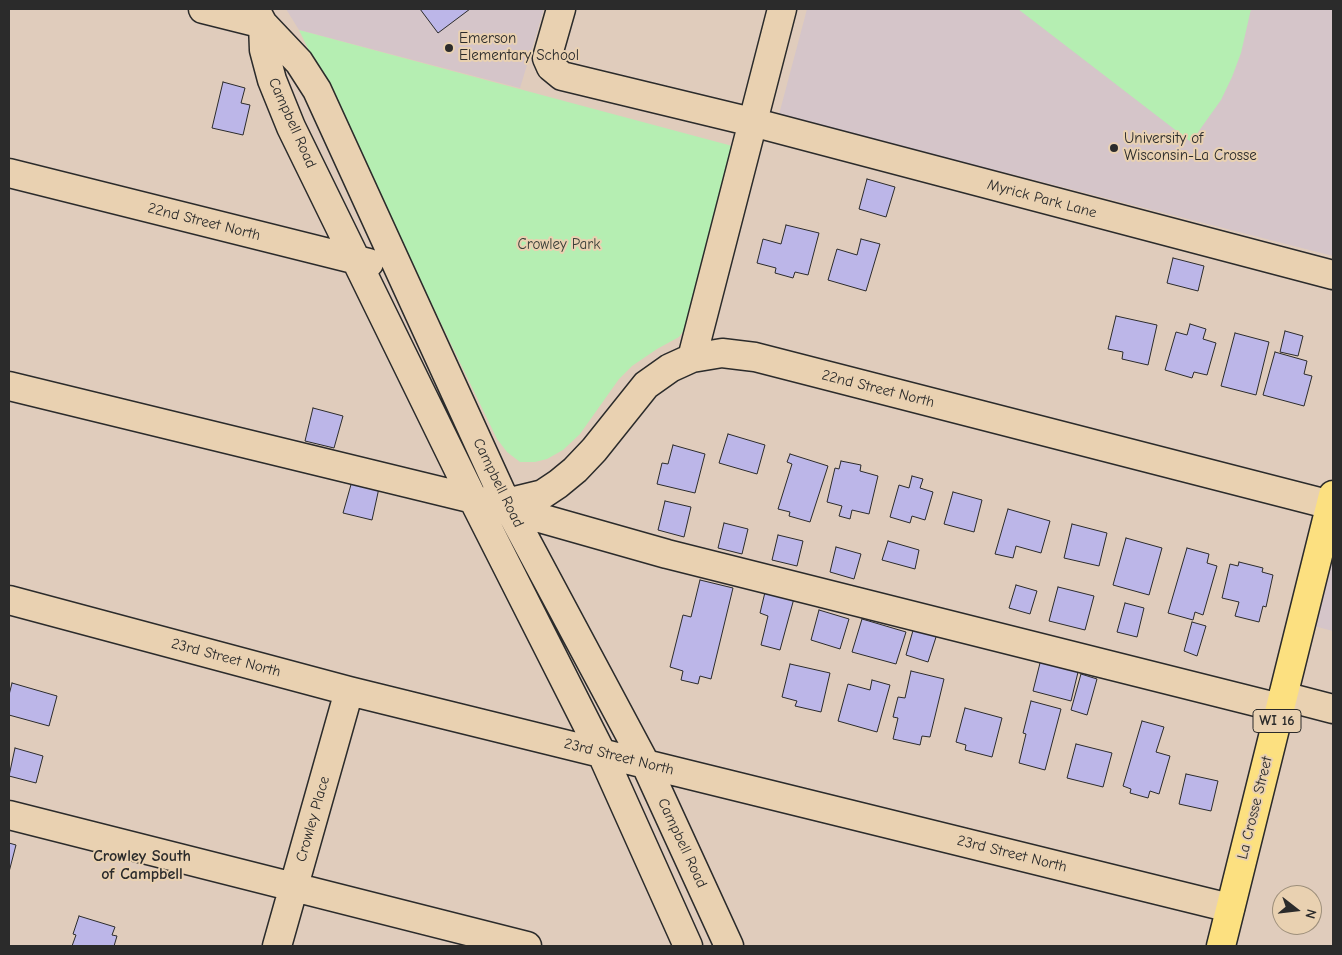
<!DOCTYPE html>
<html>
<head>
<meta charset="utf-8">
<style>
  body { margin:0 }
  #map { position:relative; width:1342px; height:955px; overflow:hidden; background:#e0ccbc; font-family:"Comic Neue",sans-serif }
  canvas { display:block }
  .frame { position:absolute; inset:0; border:10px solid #2b2b2b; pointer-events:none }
  .north { position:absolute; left:1272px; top:885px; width:50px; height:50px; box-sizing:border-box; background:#e9d1b1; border:1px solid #9d8f7b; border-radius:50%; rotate:106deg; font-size:14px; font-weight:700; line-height:20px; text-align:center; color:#2b2b2b }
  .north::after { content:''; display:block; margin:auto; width:18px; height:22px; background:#2b2b2b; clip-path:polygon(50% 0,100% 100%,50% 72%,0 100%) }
</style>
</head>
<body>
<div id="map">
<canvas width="1342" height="955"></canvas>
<div class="frame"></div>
<div class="north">N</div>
</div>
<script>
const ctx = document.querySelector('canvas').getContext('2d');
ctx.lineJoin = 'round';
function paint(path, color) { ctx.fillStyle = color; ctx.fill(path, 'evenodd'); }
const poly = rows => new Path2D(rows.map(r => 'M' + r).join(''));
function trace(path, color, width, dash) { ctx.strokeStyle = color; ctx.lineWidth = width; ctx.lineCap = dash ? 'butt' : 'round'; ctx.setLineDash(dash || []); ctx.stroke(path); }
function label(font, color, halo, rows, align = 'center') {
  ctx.font = font + ' "Comic Neue",sans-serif'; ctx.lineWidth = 4; ctx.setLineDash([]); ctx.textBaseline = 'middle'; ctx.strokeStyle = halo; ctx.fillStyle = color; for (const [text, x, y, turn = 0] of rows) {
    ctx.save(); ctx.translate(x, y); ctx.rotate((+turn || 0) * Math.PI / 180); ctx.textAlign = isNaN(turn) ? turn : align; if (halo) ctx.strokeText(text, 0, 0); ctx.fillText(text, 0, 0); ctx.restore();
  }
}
paint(poly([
  [286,9,544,9,520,88,299,30],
  [807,9,1333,9,1333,256,1011,174,777,122],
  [1333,495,1333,631,1302,623]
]), '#d5c5c9');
paint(poly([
  [1018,9,1251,9,1241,53,1232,77,1221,100,1191,142],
  [299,30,736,147,687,326,679,337,657,349,632,366,619,379,580,434,563,450,547,459,535,462,520,462,507,452,497,439]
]), '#b5eeb2');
const building = poly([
  [420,9,470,9,438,33,420,9],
  [223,82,245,88,241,103,250,105,243,135,212,128,223,82],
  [867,179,895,187,886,217,859,209,867,179],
  [786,225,819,233,808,275,795,272,793,278,775,273,776,268,757,263,763,239,781,244,786,225],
  [861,239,880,244,866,291,828,280,837,249,857,255,861,239],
  [1173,258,1204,266,1198,291,1167,283,1173,258],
  [1116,316,1157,325,1148,365,1122,359,1123,352,1108,349,1116,316],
  [1190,324,1206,329,1203,339,1216,343,1207,375,1194,372,1192,378,1165,370,1176,332,1187,335,1190,324],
  [1285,331,1303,336,1298,356,1280,352,1285,331],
  [1235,333,1269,342,1256,395,1221,386,1235,333],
  [1275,352,1307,361,1304,374,1312,376,1304,406,1263,395,1275,352],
  [313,408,343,416,334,448,305,441,313,408],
  [728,434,765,445,757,474,719,463,728,434],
  [673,445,705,454,695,493,657,484,662,463,668,464,673,445],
  [790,454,828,466,810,522,789,516,790,512,778,509,792,464,787,462,790,454],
  [841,461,861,465,860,471,878,476,869,514,852,510,850,519,839,516,842,506,827,502,835,468,839,469,841,461],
  [912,476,923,479,920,488,933,492,925,520,912,516,910,523,890,517,899,485,909,488,912,476],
  [352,481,379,488,372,520,343,513,352,481],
  [953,492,982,500,974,532,944,524,953,492],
  [665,501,691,507,684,537,658,530,665,501],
  [1008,509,1050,521,1041,553,1016,546,1013,558,995,554,1008,509],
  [724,523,748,529,742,554,718,548,724,523],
  [1072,524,1107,533,1099,566,1064,558,1072,524],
  [778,535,803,541,797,566,772,560,778,535],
  [1126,538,1162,548,1149,595,1113,585,1126,538],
  [888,541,919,550,915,569,882,560,888,541],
  [836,547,861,554,854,579,830,572,836,547],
  [1187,548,1209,554,1207,563,1217,566,1203,615,1195,612,1193,620,1168,613,1187,548],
  [1239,562,1263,568,1262,572,1273,575,1266,607,1263,606,1259,622,1235,616,1239,602,1222,598,1230,564,1238,566,1239,562],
  [700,580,733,588,711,679,700,676,698,684,681,680,683,671,670,667,683,615,691,617,700,580],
  [767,584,796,591,780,650,761,645,768,616,760,613,767,584],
  [1016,585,1037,591,1030,614,1009,608,1016,585],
  [1058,587,1094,596,1085,630,1049,621,1058,587],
  [1125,603,1144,608,1137,637,1117,632,1125,603],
  [819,610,849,619,840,649,811,640,819,610],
  [862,619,906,632,896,664,852,652,862,619],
  [1192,622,1206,626,1197,656,1184,651,1192,622],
  [914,627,937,634,928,662,906,655,914,627],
  [1041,659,1079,668,1071,701,1033,691,1041,659],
  [790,664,830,673,821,712,795,706,797,701,782,697,790,664],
  [911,671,944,679,930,737,922,736,920,745,893,739,898,718,893,717,898,697,905,698,911,671],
  [1081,674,1097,679,1087,715,1071,710,1081,674],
  [872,680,890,685,877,732,838,721,848,684,870,690,872,680],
  [12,683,57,696,49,726,9,715,9,695,12,683],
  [1031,701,1061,709,1045,770,1019,763,1026,734,1023,733,1031,701],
  [965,708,1002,718,992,757,965,750,966,745,956,742,965,708],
  [1142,721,1164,727,1156,752,1170,756,1159,794,1150,791,1148,798,1130,793,1131,789,1123,786,1142,721],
  [1076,744,1112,753,1103,787,1067,778,1076,744],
  [15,748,43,756,36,783,9,776,15,748],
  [1186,774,1218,781,1211,811,1179,804,1186,774],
  [9,843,16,845,9,872,9,843],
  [79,916,115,927,112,935,117,936,114,946,72,946,76,935,73,934,79,916]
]);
paint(building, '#bcb6e8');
trace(building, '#2b2b2b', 1);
const minor = poly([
  [203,9,263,24],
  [255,9,263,24,299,62,317,90,506,503,645,763,729,946],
  [561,9,547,58,551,67,562,76,752,122,1333,275],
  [263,24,264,50,272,80,291,127,473,499,601,752,688,946],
  [9,173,369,263],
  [692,358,782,9],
  [9,386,473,499,667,554,1280,708],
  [497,502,506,503,543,494,558,484,575,470,594,450,646,385,670,368,692,358,722,353,755,357,1331,505],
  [9,600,349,691,1230,908],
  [1283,696,1333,709],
  [9,815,527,946],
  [277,946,349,691]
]);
const major = poly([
  [1221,946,1333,495]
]);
trace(minor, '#2b2b2b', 31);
trace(major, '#2b2b2b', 31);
trace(minor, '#e9d1b1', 28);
trace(major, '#fce080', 28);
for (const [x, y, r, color] of [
  [449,48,5,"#2b2b2b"],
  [1114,148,5,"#2b2b2b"]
]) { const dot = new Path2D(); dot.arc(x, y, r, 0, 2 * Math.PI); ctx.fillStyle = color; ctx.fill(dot); trace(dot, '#e9d1b1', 2); }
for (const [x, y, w] of [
  [1277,721,48]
]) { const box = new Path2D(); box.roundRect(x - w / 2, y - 11.5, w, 23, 4); ctx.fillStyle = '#e9d1b1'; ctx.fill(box); trace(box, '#2b2b2b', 1); }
label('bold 14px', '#2b2b2b', null, [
  ["WI 16",1277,721]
]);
label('15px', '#2b2b2b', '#e9d1b1', [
  ["Emerson",459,39],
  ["Elementary School",459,56],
  ["University of",1124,139],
  ["Wisconsin-La Crosse",1124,156]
], 'left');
label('15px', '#2b2b2b', '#e9d1b1', [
  ["Campbell Road",292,123,66],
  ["Myrick Park Lane",1042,199,15],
  ["22nd Street North",204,222,14],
  ["22nd Street North",878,389,14],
  ["Campbell Road",498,483,64],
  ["23rd Street North",226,658,15],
  ["23rd Street North",619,757,14],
  ["La Crosse Street",1255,808,-76],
  ["Crowley Place",313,819,-74],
  ["Campbell Road",682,843,65],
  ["23rd Street North",1012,854,14]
]);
label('15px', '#393e38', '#e9d1b1', [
  ["Crowley Park",559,245]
]);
label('bold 16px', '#2b2b2b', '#e9d1b1', [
  ["Crowley South",142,856],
  ["of Campbell",142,874]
]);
</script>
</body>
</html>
